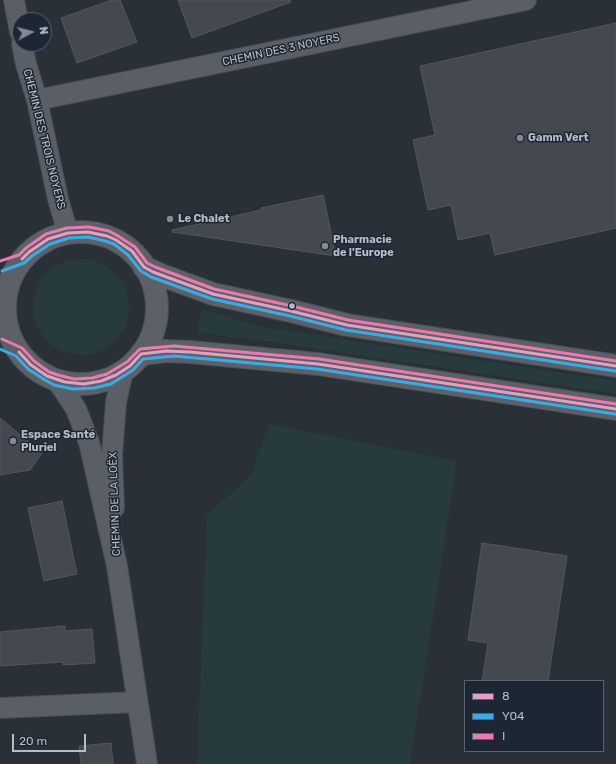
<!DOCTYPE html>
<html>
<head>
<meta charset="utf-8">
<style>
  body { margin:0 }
  #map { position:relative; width:616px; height:764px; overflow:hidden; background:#2a3038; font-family:Rubik,sans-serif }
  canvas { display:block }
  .legend { position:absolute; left:464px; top:680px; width:140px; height:72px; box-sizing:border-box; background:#1d2633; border:1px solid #59626f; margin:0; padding:5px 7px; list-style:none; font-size:12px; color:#b4bcc9 }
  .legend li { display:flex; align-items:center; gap:8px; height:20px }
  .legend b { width:20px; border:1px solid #59626f }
  .north { position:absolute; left:12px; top:12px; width:40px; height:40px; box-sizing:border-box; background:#1d2633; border:1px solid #59626f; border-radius:50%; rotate:83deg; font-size:11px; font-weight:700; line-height:16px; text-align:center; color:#b4bcc9 }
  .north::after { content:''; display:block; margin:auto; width:14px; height:18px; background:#848b96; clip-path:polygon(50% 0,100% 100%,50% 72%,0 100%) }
  .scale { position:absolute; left:12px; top:734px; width:74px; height:18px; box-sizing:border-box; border:2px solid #b4bcc9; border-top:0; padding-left:5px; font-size:12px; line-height:14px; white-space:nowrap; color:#b4bcc9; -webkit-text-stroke:3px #1d2633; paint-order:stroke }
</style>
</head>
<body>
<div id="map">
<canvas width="616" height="764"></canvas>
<ul class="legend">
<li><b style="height:5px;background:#e89ec2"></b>8</li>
<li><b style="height:5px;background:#3aabe6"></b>Y04</li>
<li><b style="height:5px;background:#ea7aaf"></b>I</li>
</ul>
<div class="north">N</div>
<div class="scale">20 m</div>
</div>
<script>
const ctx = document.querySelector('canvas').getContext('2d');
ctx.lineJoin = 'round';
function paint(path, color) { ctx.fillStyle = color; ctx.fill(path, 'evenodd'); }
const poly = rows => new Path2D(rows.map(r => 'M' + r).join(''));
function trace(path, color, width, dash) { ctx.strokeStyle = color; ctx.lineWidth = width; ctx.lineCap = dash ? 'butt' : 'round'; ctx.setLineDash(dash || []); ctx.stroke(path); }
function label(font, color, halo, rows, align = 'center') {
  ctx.font = font + ' Rubik,sans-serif'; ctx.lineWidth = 3; ctx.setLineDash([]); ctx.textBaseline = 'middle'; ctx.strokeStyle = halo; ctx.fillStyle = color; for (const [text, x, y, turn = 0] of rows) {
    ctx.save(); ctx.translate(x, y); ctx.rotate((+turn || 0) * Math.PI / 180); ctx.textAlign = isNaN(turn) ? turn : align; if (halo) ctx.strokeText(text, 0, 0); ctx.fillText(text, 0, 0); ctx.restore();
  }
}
paint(poly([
  '33 307a48 48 0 1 1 96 0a48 48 0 1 1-96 0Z',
  [201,309,263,327,616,381,616,394,266,341,198,333],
  [269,424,457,461,410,764,197,764,207,515,251,475]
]), '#273a3e');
const building = poly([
  [112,0,120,0,137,42,77,63,61,18,112,0],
  [178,0,290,0,291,2,192,38,178,0],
  [616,23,616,228,495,255,490,233,458,240,451,205,428,210,413,140,435,135,420,66,616,23],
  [323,195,336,256,172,232,172,230,261,210,261,208,323,195],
  [0,418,42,453,30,470,0,475,0,418],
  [62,501,77,574,44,581,28,508,62,501],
  [482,543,567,556,548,681,482,681,488,643,468,640,482,543],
  [65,626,65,631,92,629,95,663,63,665,63,662,0,666,0,632,65,626],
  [111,743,113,764,81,764,79,746,111,743]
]);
paint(building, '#444950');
trace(building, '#52575f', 1);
const minor = poly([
  [14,0,20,32],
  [22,44,26,64,37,100,58,199,68,233],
  [37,100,526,0],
  [56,380,65,392,76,409,89,442,117,566,147,764],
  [114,508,112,455,116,402,123,371],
  [0,708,137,702]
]);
const primary = poly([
  '5 308a76 76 0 1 1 152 0a76 76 0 1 1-152 0Z',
  [144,267,161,275,213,294,291,311,347,325,616,366],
  [141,354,166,351,190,352,318,364,616,409]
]);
trace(minor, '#484c53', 22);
trace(primary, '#484c55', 24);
trace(minor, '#5a5e66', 20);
trace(primary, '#5c6168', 22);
trace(poly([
  [22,259,29,252,48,239,68,233,88,232,107,236,116,240,132,251,144,267,153,272,213,294,291,311,347,325,616,366],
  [19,352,31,365,47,376,65,382,84,384,101,381,116,375,130,366,141,354],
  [141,354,166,351,190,352,318,364,616,409]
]), '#e89ec2', 3);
trace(poly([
  [2,271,24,263,32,256,50,244,69,238,88,237,105,241,114,244,128,255,141,271,151,277,212,299,290,316,346,330,615,371],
  [0,349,16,356,28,369,45,380,54,385,73,389,94,388,111,384,133,370,143,359,174,356,317,369,615,414]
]), '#3aabe6', 3);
trace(poly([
  [0,261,19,255,26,248,46,234,67,228,89,227,109,231,118,236,135,247,147,263,155,267,214,289,292,306,348,320,616,361],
  [2,339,22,348,34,361,49,372,58,375,74,379,92,378,107,374,127,362,140,349,174,346,319,359,616,404]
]), '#ea7aaf', 3);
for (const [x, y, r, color] of [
  [520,138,4,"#848b96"],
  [170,219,4,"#848b96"],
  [325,246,4,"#848b96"],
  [292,306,3.5,"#b4bcc9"],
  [13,441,4,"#848b96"]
]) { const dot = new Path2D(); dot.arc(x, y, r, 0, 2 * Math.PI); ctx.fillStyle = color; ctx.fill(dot); trace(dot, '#1d2633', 1.5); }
label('11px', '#b4bcc9', '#1d2633', [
  ["CHEMIN DES 3 NOYERS",281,50,-12],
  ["CHEMIN DES TROIS NOYERS",44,139,76],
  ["CHEMIN DE LA LOËX",115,504,-92]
]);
label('bold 11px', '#b4bcc9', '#1d2633', [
  ["Gamm Vert",528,138],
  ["Le Chalet",178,219],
  ["Pharmacie",333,240],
  ["de l'Europe",333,253],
  ["Espace Santé",21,435],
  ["Pluriel",21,448]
], 'left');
</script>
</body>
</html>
